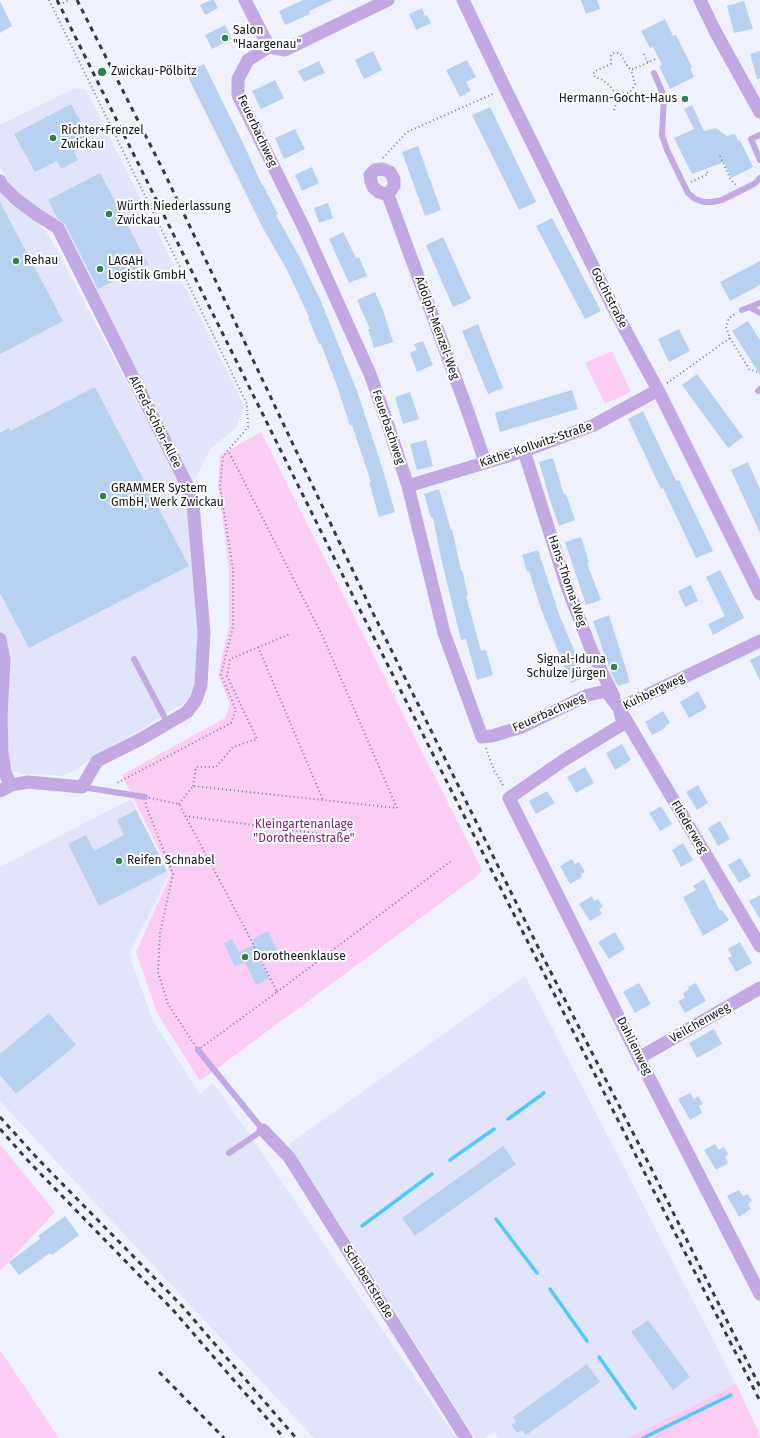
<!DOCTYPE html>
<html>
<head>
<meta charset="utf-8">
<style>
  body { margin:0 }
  canvas { display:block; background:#eff1fd }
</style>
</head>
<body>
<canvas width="760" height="1438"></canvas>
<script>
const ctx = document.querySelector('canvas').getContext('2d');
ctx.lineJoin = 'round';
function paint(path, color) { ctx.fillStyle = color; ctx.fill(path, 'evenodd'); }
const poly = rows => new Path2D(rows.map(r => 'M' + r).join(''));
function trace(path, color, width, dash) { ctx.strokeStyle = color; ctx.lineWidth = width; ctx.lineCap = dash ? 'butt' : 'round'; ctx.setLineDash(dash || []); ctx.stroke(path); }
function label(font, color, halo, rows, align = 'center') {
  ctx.font = font + ' "Fira Sans",sans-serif'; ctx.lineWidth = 4; ctx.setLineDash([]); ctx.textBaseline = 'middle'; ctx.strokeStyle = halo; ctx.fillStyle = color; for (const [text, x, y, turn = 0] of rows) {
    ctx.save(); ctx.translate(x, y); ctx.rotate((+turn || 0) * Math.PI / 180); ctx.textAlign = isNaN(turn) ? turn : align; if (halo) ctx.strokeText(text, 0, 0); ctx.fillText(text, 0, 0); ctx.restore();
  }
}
paint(poly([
  [75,88,86,90,244,406,236,428,210,449,193,483,60,225,36,208,11,185,0,167,0,125],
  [0,192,9,203,33,218,50,237,187,497,198,632,195,687,192,695,187,701,140,730,94,756,72,772,61,776,40,774,21,774,15,771,0,782],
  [131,799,169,875,129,954,153,1021,200,1094,213,1083,252,1138,456,1438,314,1438,0,1101,0,867],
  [525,976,736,1384,627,1438,499,1438,495,1432,485,1438,475,1438,289,1144]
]), '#e1e4fb');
paint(poly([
  [612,351,631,392,605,404,585,363],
  [261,432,482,870,476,877,200,1081,157,1013,136,952,171,874,122,775,225,718,230,704,218,675,229,626,229,571,218,484,220,455],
  [0,1144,55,1212,0,1271],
  [0,1350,59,1438,0,1438],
  [736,1384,760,1435,760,1438,627,1438]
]), '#fbcdf5');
trace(poly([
  [508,1119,544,1093],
  [450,1160,494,1129],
  [496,1219,537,1273],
  [362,1226,432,1174],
  [550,1289,587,1341],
  [599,1357,635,1408],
  [643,1438,731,1395]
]), '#50cafd', 3.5);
paint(poly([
  [211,0,214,0,218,8,205,15,200,5],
  [303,0,333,0,309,11,310,14,285,25,279,11],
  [581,0,597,0,600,9,586,14],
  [0,1,12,26,0,33],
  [744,1,753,29,734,33,727,6],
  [422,8,425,16,427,15,431,23,416,30,409,14],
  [665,19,673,36,676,35,692,67,690,68,694,77,670,89,659,66,662,65,653,47,650,48,641,31],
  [225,25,232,39,212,49,205,35],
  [373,51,382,70,364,79,355,60],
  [760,51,760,79,757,79,750,54],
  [467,60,476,77,466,82,471,91,460,97,446,70],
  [319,61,325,73,304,82,298,71],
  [204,64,244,145,262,185,263,185,278,214,276,215,299,256,320,299,357,391,382,467,395,512,379,517,369,482,371,482,352,425,350,426,337,386,321,344,319,344,308,317,309,317,287,270,264,230,186,73],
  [275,80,284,98,261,109,252,91],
  [71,104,92,143,74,152,78,160,61,169,57,161,35,172,14,134],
  [692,105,704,131,716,128,727,136,735,134,738,141,740,140,753,167,731,178,724,162,692,174,674,138,694,129,684,109],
  [490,107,536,202,519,210,472,115],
  [295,129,305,149,284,159,275,138],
  [418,146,441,210,425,216,402,152],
  [312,167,319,183,302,191,295,175],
  [100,173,148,264,98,289,65,224,57,218,48,200],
  [0,202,63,321,0,354],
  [328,203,333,218,319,223,314,208],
  [552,218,601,311,585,319,536,226],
  [343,232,356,258,359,257,367,276,349,283,329,239],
  [443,237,471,299,453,307,426,245],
  [760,261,760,285,730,301,720,282],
  [375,292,384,313,393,342,374,348,368,329,370,329,357,300],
  [748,321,760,340,760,375,732,331],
  [478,324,503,388,488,394,462,331],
  [679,329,690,351,669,362,658,339],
  [423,341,433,365,417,372,410,353,417,350,414,344],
  [697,374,743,437,728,448,682,385],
  [95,387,189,566,29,648,0,593,0,433,9,428,10,431],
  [572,390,578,409,500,432,495,413],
  [410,392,419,419,403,424,395,397],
  [643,411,676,481,679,480,713,551,696,558,663,488,661,489,628,419],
  [426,440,433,466,417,470,410,444],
  [553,458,564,495,566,494,575,520,559,526,550,500,539,462],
  [748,462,760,489,760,533,731,470],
  [439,489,451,530,452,529,461,570,462,570,468,595,466,596,481,651,486,650,493,675,477,680,466,639,461,640,441,558,433,518,431,518,424,494],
  [581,537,589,562,587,563,601,600,586,605,565,542],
  [538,550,559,614,585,677,571,683,541,609,529,571,527,572,522,555],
  [720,570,744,618,713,635,708,624,725,616,706,577],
  [691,585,698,601,685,607,678,591],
  [609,615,630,682,618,686,611,673,593,621],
  [760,655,760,681,750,660],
  [698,691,707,708,689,718,680,702],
  [663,711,670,723,664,727,665,728,652,735,645,722],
  [622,744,631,760,615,770,606,753],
  [585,767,594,783,576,793,567,777],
  [698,785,708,803,697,810,686,792],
  [547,791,555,803,536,814,529,801],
  [661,806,672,824,660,831,649,813],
  [136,810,167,871,99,906,68,844,86,835,94,851,124,835,117,820],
  [720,821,730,839,718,846,708,828],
  [683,843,693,860,681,867,672,850],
  [740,858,751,876,739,883,728,865],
  [572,859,575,864,579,862,585,872,581,874,582,877,570,884,560,866],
  [704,879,720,911,722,910,729,920,703,936,683,897,696,890,693,886],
  [760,895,760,919,749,901],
  [592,896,594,901,598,899,603,907,599,909,602,914,590,921,579,904],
  [268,931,277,950,259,959,269,978,256,985,245,962,235,967,224,943,232,939,239,952,255,944,253,939],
  [615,932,625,949,609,959,598,942],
  [740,942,752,963,736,972,728,958,732,956,728,949],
  [639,983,651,1004,635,1013,623,992],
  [696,983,706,1001,685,1013,678,1001,685,998,683,993,689,989,688,987],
  [49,1013,76,1045,16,1094,0,1075,0,1054],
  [714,1029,722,1044,697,1058,689,1043],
  [690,1093,694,1099,698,1096,703,1104,699,1106,702,1113,690,1120,678,1099],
  [715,1144,719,1150,724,1147,728,1154,725,1157,728,1163,716,1170,704,1150],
  [503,1146,516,1164,415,1236,402,1218],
  [739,1190,743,1196,748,1194,752,1201,748,1204,751,1209,739,1217,727,1196],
  [65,1216,79,1235,52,1255,50,1253,19,1275,9,1262,40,1239,38,1236],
  [648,1320,690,1377,673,1390,631,1332],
  [587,1364,600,1382,526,1435,522,1430,517,1433,511,1425,516,1422,513,1417]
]), '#b9d1f1');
trace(poly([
  [49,0,247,404,248,427,223,456,220,487,233,569,233,626,221,675,236,710,231,723,117,783],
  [63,3,69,0],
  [644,54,648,62],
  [615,93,628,93,632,90,635,84,631,70],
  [614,110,616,104,615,93,609,85,601,79,595,77,593,74,595,71,611,64,611,55,614,53,618,53,621,55,628,67,631,70,656,59],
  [720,156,731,180,736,185],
  [383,158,407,132,495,93],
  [691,182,708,174,706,170],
  [730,338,749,369,760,373],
  [667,383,730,338,726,327,729,318,735,314],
  [258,647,323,800],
  [486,748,494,770,504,787],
  [193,786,196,767,216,767,233,747,257,739,227,676,230,659,290,634],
  [145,797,179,804,248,934,277,992,198,1050,168,1004,158,972,160,933,173,874,146,806,145,797],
  [179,804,193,786,397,808,322,635,228,450],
  [185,816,344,837],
  [277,992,451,861]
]), '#7e808b', 2, [1, 3]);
trace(poly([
  [654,73,664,96,662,135,667,150,688,193,695,199,704,202,712,202,722,200,754,184,760,178],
  [760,135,751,139,760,160],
  [751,308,760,313],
  [742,310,760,303],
  [758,391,760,389],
  [134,659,168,724],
  [82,787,145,797],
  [198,1050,263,1130,229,1153]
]), '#c3a9e3', 6);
trace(poly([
  [245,0,269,47],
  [463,0,505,88,616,313,658,390,760,594],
  [700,0,716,33,760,112],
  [269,47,248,60,238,79,238,95,304,228,370,374,385,416,408,486,444,633,482,737,492,736,522,727,588,695,606,691,619,708],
  [269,47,285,50,388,0],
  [0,181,2,185,16,199,36,214,58,228,189,489,193,505,204,632,201,685,196,700,187,712,141,739,97,761,82,787,28,782,11,785,0,791],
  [388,195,394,186,394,179,390,172,382,169,375,170,370,175,371,181,373,187,379,192,388,195,468,412,485,462],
  [524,451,566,584,591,649,614,697],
  [408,486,524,451,594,425,658,390],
  [0,639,4,660,1,717,2,752,5,773,11,785],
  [760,641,619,708,623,724,564,760,509,798,639,1058,760,1294],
  [623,715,760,946],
  [639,1058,760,988],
  [263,1130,289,1157,466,1438]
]), '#c3a9e3', 13);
trace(poly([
  [57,0,360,610,760,1401],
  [77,0,165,174,371,609,542,955,652,1170,760,1387],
  [0,1117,37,1158,182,1306,296,1438],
  [0,1129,31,1164,173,1310,284,1438],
  [159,1372,224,1438]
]), '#383944', 3, [5, 5]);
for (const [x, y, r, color] of [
  [225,38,4,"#308051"],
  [102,72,5,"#308051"],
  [685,99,4,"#308051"],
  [53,138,4,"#308051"],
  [109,214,4,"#308051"],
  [16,261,4,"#308051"],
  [100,269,4,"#308051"],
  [103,496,4,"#308051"],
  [614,667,4,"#308051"],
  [119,861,4,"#308051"],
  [245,957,4,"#308051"]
]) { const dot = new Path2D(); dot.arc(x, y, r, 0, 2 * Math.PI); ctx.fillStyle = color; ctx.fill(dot); trace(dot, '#fff', 1.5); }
label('12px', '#12131d', '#fff', [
  ["Salon",233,31],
  ["\"Haargenau\"",233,45],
  ["Zwickau-Pölbitz",111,72],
  ["Hermann-Gocht-Haus",677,99,"right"],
  ["Richter+Frenzel",61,131],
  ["Zwickau",61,145],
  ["Würth Niederlassung",117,207],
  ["Zwickau",117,221],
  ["Rehau",24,261],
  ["LAGAH",108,262],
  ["Logistik GmbH",108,276],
  ["GRAMMER System",111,489],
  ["GmbH, Werk Zwickau",111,503],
  ["Signal-Iduna",606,660,"right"],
  ["Schulze Jürgen",606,674,"right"],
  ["Reifen Schnabel",127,861],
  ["Dorotheenklause",253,957]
], 'left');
label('12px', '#12131d', '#fff', [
  ["Feuerbachweg",257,131,65],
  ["Gochtstraße",609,298,63],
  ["Adolph-Menzel-Weg",437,328,70],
  ["Alfred-Schön-Allee",155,422,63],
  ["Feuerbachweg",388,427,71],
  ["Käthe-Kollwitz-Straße",536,445,-19],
  ["Hans-Thoma-Weg",567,581,71],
  ["Kuhbergweg",654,692,-26],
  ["Feuerbachweg",549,713,-24],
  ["Fliederweg",689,827,59],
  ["Veilchenweg",700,1023,-30],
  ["Dahlienweg",634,1046,63],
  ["Schubertstraße",368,1282,58]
]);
label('12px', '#781e74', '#fff', [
  ["Kleingartenanlage",304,825],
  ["\"Dorotheenstraße\"",304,839]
]);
</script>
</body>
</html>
